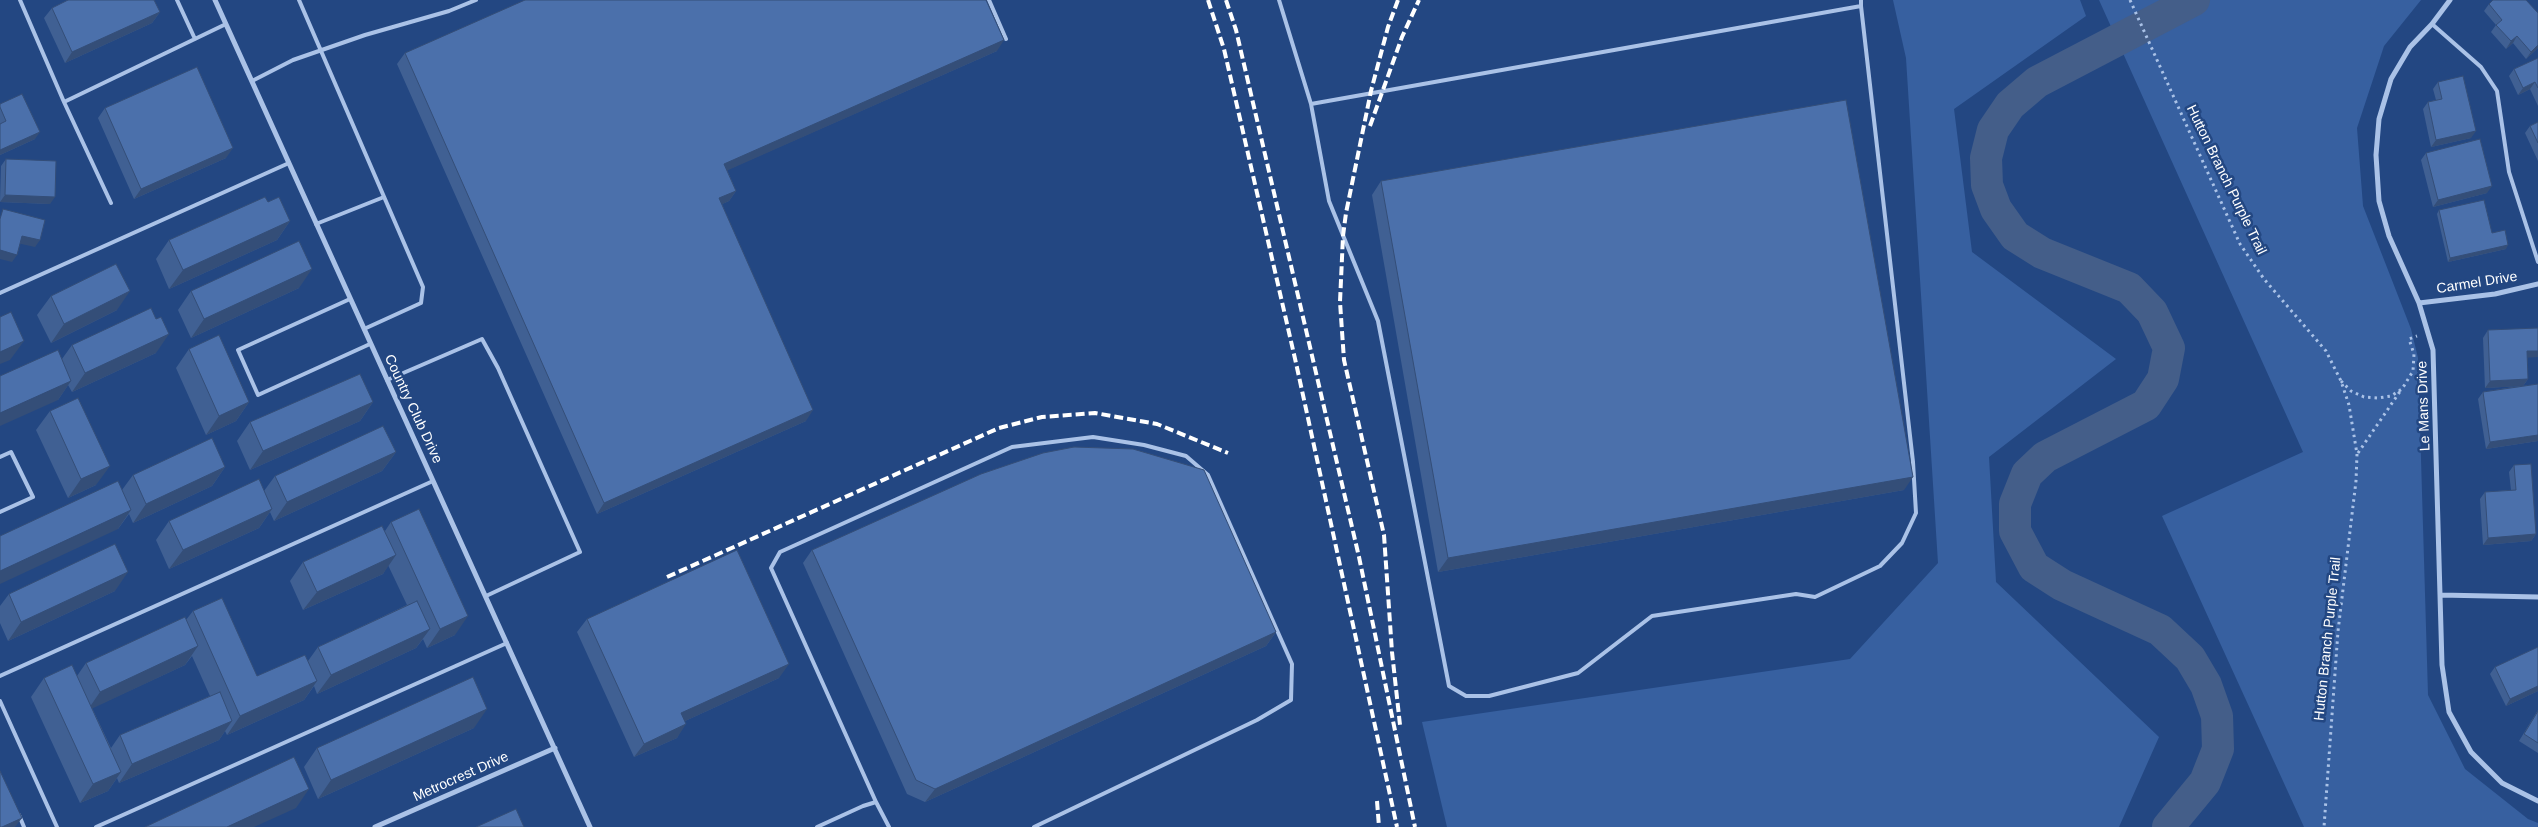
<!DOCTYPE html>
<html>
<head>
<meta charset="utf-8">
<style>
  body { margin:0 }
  canvas { display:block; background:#234782 }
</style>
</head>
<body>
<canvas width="2538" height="827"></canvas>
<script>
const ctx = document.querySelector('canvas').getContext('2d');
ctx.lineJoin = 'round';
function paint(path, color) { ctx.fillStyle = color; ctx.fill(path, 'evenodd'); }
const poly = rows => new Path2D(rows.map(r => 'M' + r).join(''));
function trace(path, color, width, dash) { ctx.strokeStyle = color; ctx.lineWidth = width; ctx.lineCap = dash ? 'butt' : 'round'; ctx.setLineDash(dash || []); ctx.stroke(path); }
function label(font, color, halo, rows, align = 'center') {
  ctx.font = font + ' Arial,sans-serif'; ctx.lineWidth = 5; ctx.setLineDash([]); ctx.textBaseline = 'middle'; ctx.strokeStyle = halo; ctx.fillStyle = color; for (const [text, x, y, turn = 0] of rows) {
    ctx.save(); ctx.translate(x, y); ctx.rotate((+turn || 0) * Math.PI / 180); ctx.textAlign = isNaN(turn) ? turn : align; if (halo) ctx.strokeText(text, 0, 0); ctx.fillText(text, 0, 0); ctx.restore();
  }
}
paint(poly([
  [1893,0,2080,0,2086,16,1954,109,1972,252,2116,359,1989,457,1996,582,2159,737,2119,827,1447,827,1422,722,1850,659,1938,563,1906,58],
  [2099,0,2421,0,2384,46,2357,128,2363,206,2411,329,2418,358,2428,695,2465,769,2528,819,2538,823,2538,827,2304,827,2162,516,2303,452]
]), '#3760a0');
trace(poly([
  [2168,827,2205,782,2218,749,2217,716,2206,685,2190,658,2160,630,2062,585,2034,567,2015,531,2015,504,2027,474,2045,457,2146,405,2163,379,2169,348,2152,312,2129,288,2042,253,2015,236,1996,209,1987,185,1986,158,1993,130,2010,105,2037,82,2194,0]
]), '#445e89', 32);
trace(poly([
  [2130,0,2240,244,2264,279,2326,351,2341,381,2349,405,2357,454,2356,481,2338,631,2324,827],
  [2341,381,2351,391,2364,397,2378,398,2391,396,2402,389,2413,371,2414,354,2409,339,2417,336],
  [2358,453,2401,390]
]), '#aac2e7', 3, [2.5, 4]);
trace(poly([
  [20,0,64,102],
  [177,0,195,39],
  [299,0,423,287,421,303,364,329],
  [989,0,1006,39],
  [1279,0,1311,104,1861,6,1861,0],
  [2432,24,2481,67,2497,91,2509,172,2538,262],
  [252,81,293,60,365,35,449,11,476,0],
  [1311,104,1329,201,1378,321,1449,686,1466,696,1489,696,1578,673,1652,616,1796,594,1815,597,1880,566,1902,543,1916,513,1913,462,1861,6],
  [111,203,64,102,226,24],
  [316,224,384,197],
  [0,293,289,163],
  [350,299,238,350,258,395,370,344],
  [387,380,482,339,498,368,580,552,486,596],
  [0,457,11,452,33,497,0,512],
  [0,676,433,481],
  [0,701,57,827],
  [876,802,771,568,780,552,1012,447,1093,437,1144,445,1186,456,1208,475,1292,664,1291,700,1257,720,1034,827],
  [19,815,24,827],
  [96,827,507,643],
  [817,827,863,806,876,802,889,827]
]), '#aac2e7', 4);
trace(poly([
  [215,0,590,827],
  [2450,0,2432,24,2410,47,2391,79,2379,119,2376,155,2379,201,2389,236,2419,303,2433,350,2442,665,2449,712,2471,752,2502,783,2538,801],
  [2419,303,2495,294,2538,284],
  [2440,595,2538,597],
  [375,827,555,748]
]), '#aac2e7', 5);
trace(poly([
  [1208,0,1224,49,1296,363,1397,827],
  [1226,0,1236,30,1359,557,1415,827],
  [1398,0,1388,27,1371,91,1346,213,1343,236,1340,302,1344,360,1384,535,1392,652,1400,725],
  [1370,126,1402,37,1419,0],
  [667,577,999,428,1042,417,1095,413,1157,424,1228,453],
  [1377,801,1379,827]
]), '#fff', 4, [9, 4]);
paint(poly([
  [2489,4,2538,13,2538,48,2526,59,2513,43,2506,49,2491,32,2496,25,2484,11],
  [52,8,160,12,152,23,65,63,44,18],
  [997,51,727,170,736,191,729,201,722,204,806,421,597,514,397,64,405,53],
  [2538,58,2538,106,2530,89,2518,95,2509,76,2514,69],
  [2438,82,2471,138,2431,147,2423,109,2428,102,2436,100,2433,89],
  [0,104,35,139,0,155],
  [105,108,226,158,134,199,98,118],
  [2538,122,2538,161,2525,133,2530,126],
  [2426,153,2487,193,2433,207,2421,160],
  [6,159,50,204,0,202,1,166],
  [1381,181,1904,490,1438,572,1372,195],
  [268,202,290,221,277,240,169,289,156,259,169,240],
  [2439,210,2492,233,2506,249,2448,262,2437,214],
  [299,288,191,338,178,310,191,291],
  [51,296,117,310,51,343,37,315],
  [2488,330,2527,358,2528,379,2523,386,2538,384,2538,441,2486,449,2478,399,2483,392,2519,386,2485,388,2483,338],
  [72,345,156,353,72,392,68,385,58,400,62,359],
  [189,349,249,402,236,421,206,435,176,368],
  [373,402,360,421,250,470,237,441,250,422],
  [50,411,96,485,68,498,36,430],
  [396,452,382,471,274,521,270,512,259,528,169,569,156,540,169,521,264,491,275,476],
  [2514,465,2536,534,2531,541,2483,545,2480,499,2485,492,2511,490,2509,472],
  [225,467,212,486,133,523,129,514,118,529,122,490,133,475],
  [391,522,455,635,427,648,423,639,416,648,317,694,314,686,304,700,227,735,225,731,219,740,119,783,117,778,108,791,80,803,31,697,44,678,77,676,86,663,186,620,193,611,257,676,308,661,318,647,407,605,388,565,383,574,303,610,290,581,303,562,385,531],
  [192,656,210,696,120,735,111,748,92,708,185,665],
  [812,550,1276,632,1266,646,925,802,907,794,803,563],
  [115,591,8,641,0,623,0,606,9,594],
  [587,619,779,678,685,721,677,738,634,757,577,632],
  [2538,647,2538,691,2506,706,2490,674,2495,667],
  [2538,710,2538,753,2519,741],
  [474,728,318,799,304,767,317,748]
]), '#406093');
paint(poly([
  [160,12,152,23,65,63,72,52],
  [2517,36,2513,43,2506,49,2511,41],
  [1004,40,997,51,717,175,724,164],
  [2538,45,2538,48,2526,59,2531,52],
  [2535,82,2530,89,2518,95,2523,88],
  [2476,131,2471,138,2431,147,2436,140],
  [40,132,35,139,0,155,0,150],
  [233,148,226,158,134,199,141,189],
  [2492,186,2487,193,2433,207,2438,200],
  [736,191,729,201,712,209,719,198],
  [5,195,55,197,50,204,0,202],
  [290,221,277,240,169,289,183,270],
  [22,236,40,240,35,247,17,243],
  [2508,245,2506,249,2448,262,2450,258],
  [0,250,17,255,12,262,0,259],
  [312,269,299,288,191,338,204,319],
  [130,291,117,310,51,343,64,324],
  [169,334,156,353,72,392,85,373],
  [24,341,10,360,0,364,0,352],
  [2527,351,2538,351,2538,357,2522,358],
  [2528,379,2523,386,2485,388,2490,381],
  [71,381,58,400,0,426,0,413],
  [249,402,236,421,206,435,219,416],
  [373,402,360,421,250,470,263,451],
  [813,410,806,421,597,514,604,503],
  [2538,435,2538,441,2486,449,2490,442],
  [396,452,382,471,274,521,287,502],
  [110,466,96,485,68,498,81,479],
  [225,467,212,486,133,523,146,504],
  [1913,477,1904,490,1438,572,1448,558],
  [272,509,259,528,169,569,183,550],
  [131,510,118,529,0,584,0,571],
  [2536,534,2531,541,2483,545,2488,538],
  [396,555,383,574,303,610,317,592],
  [128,572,115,591,8,641,21,622],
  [468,616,455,635,427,648,440,629],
  [430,629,416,648,317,694,331,675],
  [1276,632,1266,646,925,802,935,789],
  [198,646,185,665,87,711,100,692],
  [789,664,779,678,672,727,681,713],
  [317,681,304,700,227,735,240,716],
  [2538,686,2538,691,2506,706,2510,699],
  [487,709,474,728,318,799,331,780],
  [232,721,219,740,119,783,132,764],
  [686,724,677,738,634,757,644,744],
  [121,772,108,791,80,803,93,784],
  [309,789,296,808,254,827,227,827],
  [22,818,15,827,2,827]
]), '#344e78');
const building = poly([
  [68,0,154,0,160,12,72,52,52,8,68,0],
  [525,0,986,0,1004,40,724,164,736,191,719,198,813,410,604,503,405,53,525,0],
  [2493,0,2526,0,2538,13,2538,45,2531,52,2517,36,2511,41,2496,25,2502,20,2489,4,2493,0],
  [2538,58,2538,88,2535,82,2523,88,2514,69,2538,58],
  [197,67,233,148,141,189,105,108,197,67],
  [2463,76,2476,131,2436,140,2428,102,2442,99,2438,82,2463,76],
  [22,94,40,132,0,150,0,124,6,121,0,107,0,104,22,94],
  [1846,100,1913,477,1448,558,1381,181,1846,100],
  [2538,122,2538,143,2530,126,2538,122],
  [2480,139,2492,186,2438,200,2426,153,2480,139],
  [6,159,56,161,55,197,5,195,6,159],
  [265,197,268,202,279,197,290,221,183,270,169,240,265,197],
  [2484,200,2492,233,2505,230,2508,245,2450,258,2439,210,2484,200],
  [3,209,45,220,40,240,22,236,17,255,0,250,0,219,3,209],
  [299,241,312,269,204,319,191,291,299,241],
  [116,264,130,291,64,324,51,296,116,264],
  [151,308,156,319,161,317,169,334,85,373,72,345,151,308],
  [11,312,24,341,0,352,0,317,11,312],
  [2538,328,2538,351,2527,351,2528,379,2490,381,2488,330,2538,328],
  [219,335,249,402,219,416,189,349,219,335],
  [58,350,71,381,0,413,0,376,58,350],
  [360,374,373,402,263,451,250,422,360,374],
  [2538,384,2538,435,2490,442,2483,392,2538,384],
  [78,398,110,466,81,479,50,411,78,398],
  [383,426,396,452,287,502,275,476,383,426],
  [212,438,225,467,146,504,133,475,212,438],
  [1074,447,1133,449,1204,470,1276,632,935,789,916,780,812,550,981,474,1043,453,1074,447],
  [2531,464,2536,534,2488,538,2485,492,2516,490,2514,465,2531,464],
  [259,479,272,509,183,550,169,521,259,479],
  [118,481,131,510,0,571,0,536,118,481],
  [419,509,468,616,440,629,391,522,419,509],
  [382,526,396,555,317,592,303,562,382,526],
  [115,544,128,572,21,622,9,594,115,544],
  [737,550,789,664,681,713,686,724,644,744,587,619,737,550],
  [222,598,257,676,305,655,317,681,240,716,193,611,222,598],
  [417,601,430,629,331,675,318,647,417,601],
  [185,617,198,646,100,692,86,663,185,617],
  [2538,647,2538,686,2510,699,2495,667,2538,647],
  [72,665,121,772,93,784,44,678,72,665],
  [473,677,487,709,331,780,317,748,473,677],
  [220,692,232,721,132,764,120,735,220,692],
  [2538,711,2538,743,2524,734,2538,711],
  [294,757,309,789,227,827,145,827,294,757],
  [0,771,22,818,2,827,0,827,0,771],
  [516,809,524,827,476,827,516,809]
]);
paint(building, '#4b70ab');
trace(building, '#344e78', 1);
label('14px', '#fff', '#234782', [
  ["Hutton Branch Purple Trail",2226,180,64],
  ["Carmel Drive",2477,283,-9],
  ["Le Mans Drive",2424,406,-92],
  ["Country Club Drive",413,409,65],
  ["Hutton Branch Purple Trail",2328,639,-84],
  ["Metrocrest Drive",461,777,-24]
]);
</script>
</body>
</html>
